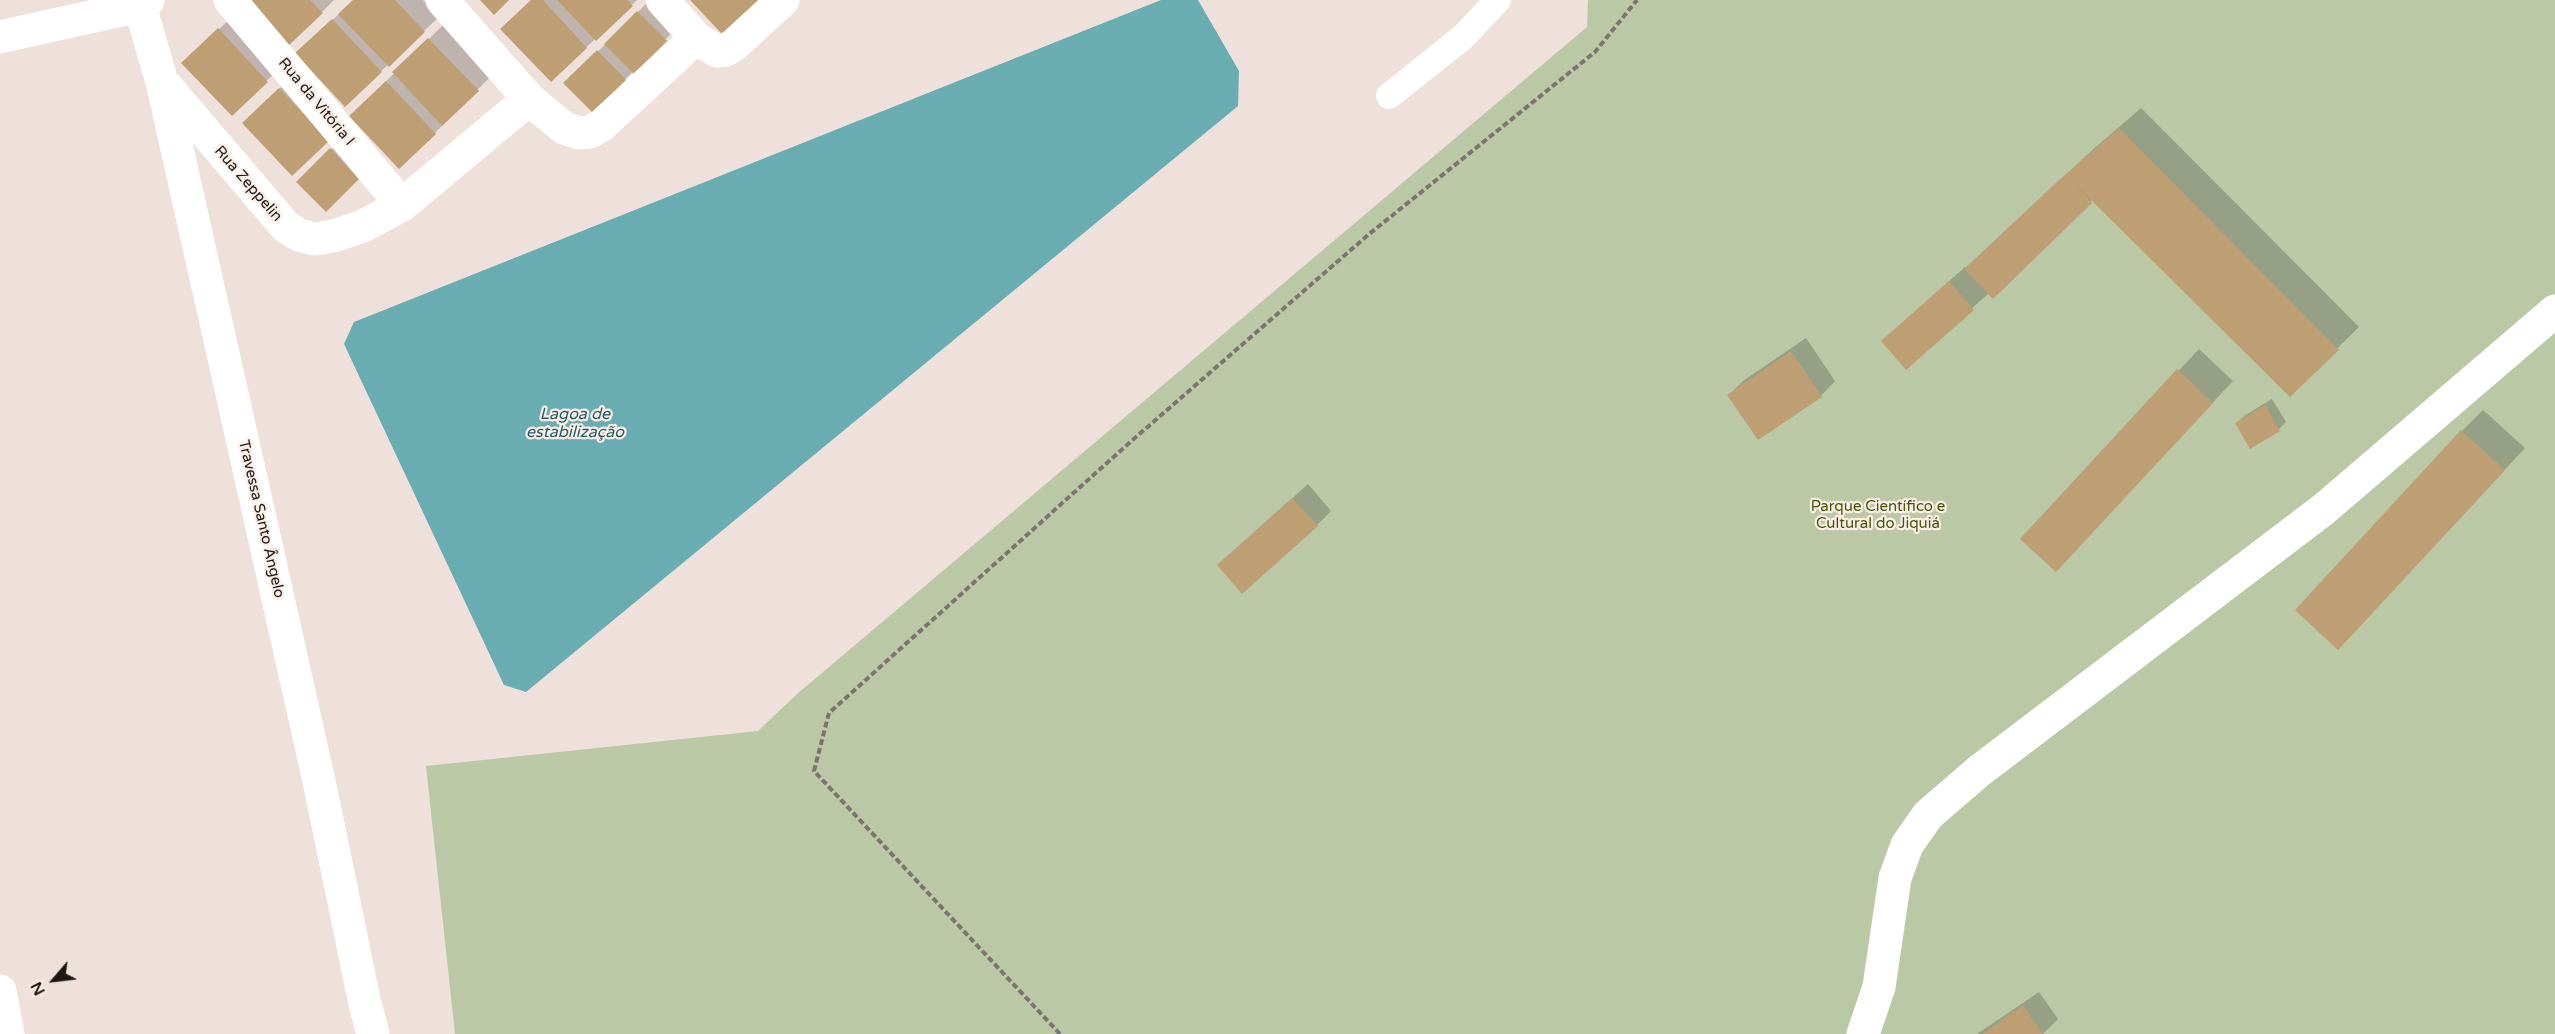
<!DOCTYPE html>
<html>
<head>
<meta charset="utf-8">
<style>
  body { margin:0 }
  #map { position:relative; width:2555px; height:1034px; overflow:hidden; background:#eee0da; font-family:"Varela Round",sans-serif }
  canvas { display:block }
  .north { position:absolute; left:24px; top:950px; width:60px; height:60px; -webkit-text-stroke:4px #fbeee7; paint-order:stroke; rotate:242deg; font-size:16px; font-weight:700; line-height:24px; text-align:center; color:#1d1816 }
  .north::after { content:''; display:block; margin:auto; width:21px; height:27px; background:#1d1816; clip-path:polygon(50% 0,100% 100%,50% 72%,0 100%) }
</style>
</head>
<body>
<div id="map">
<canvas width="2555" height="1034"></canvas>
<div class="north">N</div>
</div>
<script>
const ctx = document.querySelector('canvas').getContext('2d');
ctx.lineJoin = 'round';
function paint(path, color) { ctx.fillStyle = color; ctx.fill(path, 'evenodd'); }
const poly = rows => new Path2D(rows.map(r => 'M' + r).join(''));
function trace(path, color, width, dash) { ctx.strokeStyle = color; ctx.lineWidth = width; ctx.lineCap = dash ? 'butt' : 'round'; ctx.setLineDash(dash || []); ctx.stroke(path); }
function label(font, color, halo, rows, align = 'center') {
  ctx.font = font + ' "Varela Round",sans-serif'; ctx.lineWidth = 4.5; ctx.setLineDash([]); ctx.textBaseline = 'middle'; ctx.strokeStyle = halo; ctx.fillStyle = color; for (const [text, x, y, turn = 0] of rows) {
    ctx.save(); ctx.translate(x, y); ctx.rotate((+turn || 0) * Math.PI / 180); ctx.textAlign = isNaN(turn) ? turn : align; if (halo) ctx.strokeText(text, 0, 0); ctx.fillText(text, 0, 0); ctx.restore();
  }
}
paint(poly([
  [1588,0,2555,0,2555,1034,455,1034,426,766,758,731,797,694,1587,27]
]), '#bbc8a5');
paint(poly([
  [1161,0,1198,0,1239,71,1238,106,526,692,504,685,344,344,354,322]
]), '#69acb2');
paint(poly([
  [243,0,334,0,322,12],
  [354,0,423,0,439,17,345,105,312,39],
  [532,0,637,0,551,80],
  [650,0,680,25,593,111,566,83],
  [234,15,282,66,232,114,198,49],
  [444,24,492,75,435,133,366,101],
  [294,75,328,140,259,108],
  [2141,108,2359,327,2290,395,2093,199,1993,297,1989,293,1906,368,1883,341,1965,267,1966,269,2089,153],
  [345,135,373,163,326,210,299,182],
  [1806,338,1835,381,1821,396,1729,395,1743,381],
  [2199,349,2233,381,2056,570,2022,539],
  [2272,399,2286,422,2279,429,2251,447,2237,423,2244,416],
  [2483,410,2525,448,2359,627,2462,431],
  [1308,484,1331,511,1317,525,1219,565],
  [2039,992,2058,1019,2043,1034,1977,1034]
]), '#0003');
paint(poly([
  [241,0,310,0,323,13,286,48],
  [353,0,395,0,425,32,389,67,338,14],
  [480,0,509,0,494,15],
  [531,0,543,0,587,48,551,82,500,29],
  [557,0,627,0,633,6,596,41],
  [690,0,758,0,722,34],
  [637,11,667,41,634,74,604,44],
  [332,19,382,72,345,107,295,53],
  [218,28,268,82,232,116,181,63],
  [428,38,479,91,442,126,392,72],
  [597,50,626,80,593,113,563,83],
  [386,81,436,134,399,169,349,116],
  [279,88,329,141,292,176,242,123],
  [2119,128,2339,350,2290,397,2075,184,2092,203,1993,299,1964,269,2057,182],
  [330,148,359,179,326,212,296,182],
  [1949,281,1974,310,1906,370,1881,341],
  [1791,351,1822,397,1758,440,1727,395],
  [2177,369,2213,403,2056,572,2020,539],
  [2265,405,2280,431,2250,449,2235,423],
  [2461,430,2505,470,2338,650,2295,610],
  [1292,498,1318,526,1242,594,1217,565],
  [2023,1005,2043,1034,1982,1034]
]), '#be9e73');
trace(poly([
  [1060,1034,814,771,829,713,1128,444,1368,235,1595,52,1637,0]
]), '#7d7470', 4, [6, 3]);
trace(poly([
  [1389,96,1463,37,1498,0]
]), '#fff', 26);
trace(poly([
  [230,0,402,205],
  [442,0,529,99,564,128,579,133,590,132,602,125,696,38],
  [662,0,696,38,717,51,726,50,734,45,783,0],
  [140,6,162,82,319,781,365,1004,373,1034],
  [0,37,140,6,148,0],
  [165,85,286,227,299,235,315,239,334,236,363,226,402,205,529,99],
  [0,991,8,1034],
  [1863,1034,1879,987,1895,878,1907,845,1928,815,1979,771,2324,509,2555,311]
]), '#fff', 33);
label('15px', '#1d1816', '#fbeee7', [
  ["Rua da Vitória I",316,102,50],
  ["Rua Zeppelin",248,184,49],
  ["Travessa Santo Ângelo",261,519,77]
]);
label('15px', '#44570a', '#fbeee7', [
  ["Parque Científico e",1878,507],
  ["Cultural do Jiquiá",1878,524]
]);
label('italic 16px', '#255e64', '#fbeee7', [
  ["Lagoa de",575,415],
  ["estabilização",575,433]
]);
</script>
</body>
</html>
